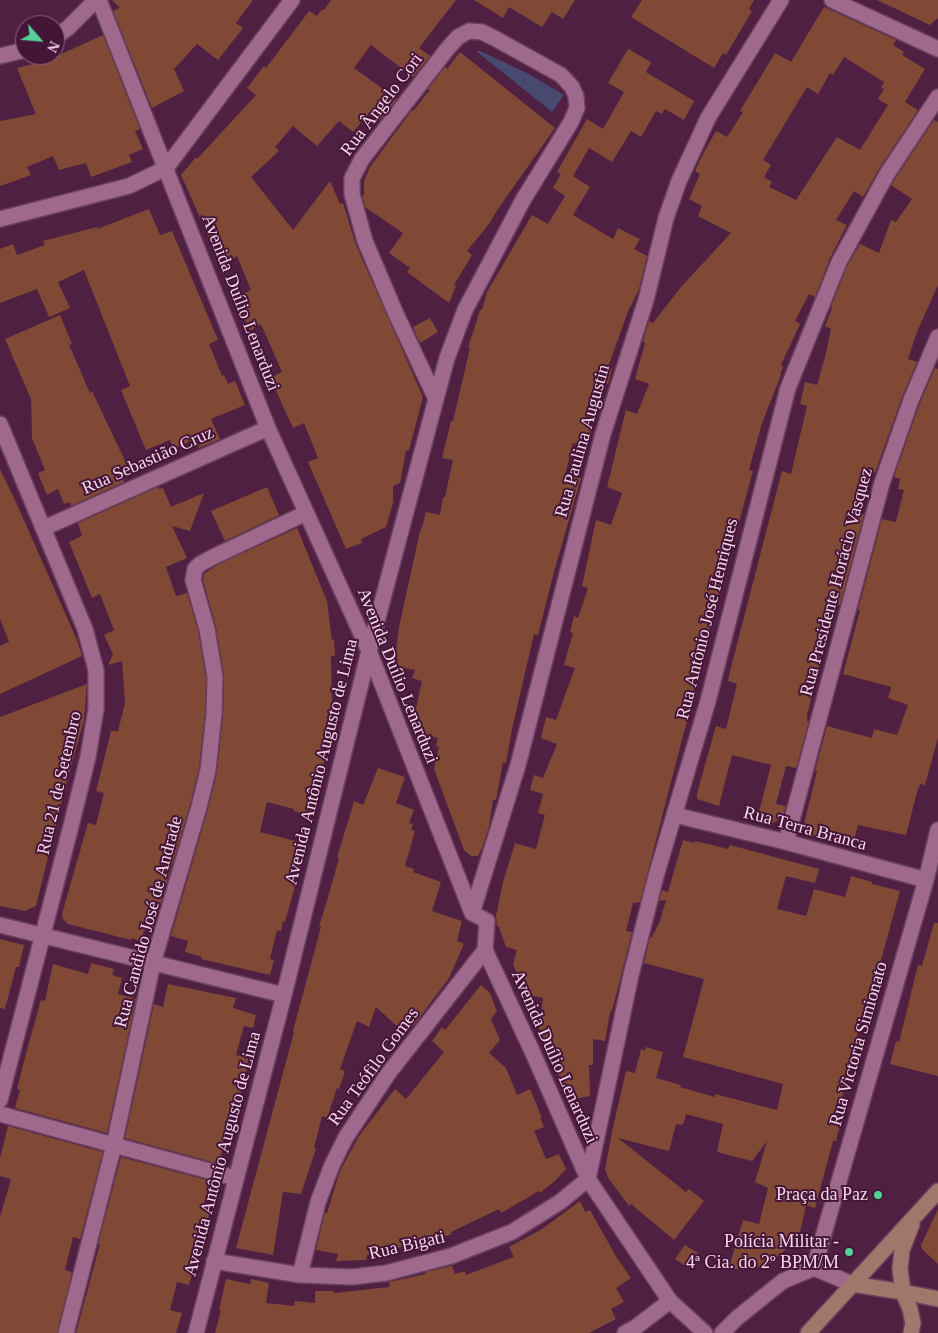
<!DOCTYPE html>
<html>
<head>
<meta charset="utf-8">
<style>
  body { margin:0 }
  #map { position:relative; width:938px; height:1333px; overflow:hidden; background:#4f2041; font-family:"Times New Roman",serif }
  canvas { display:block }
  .north { position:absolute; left:15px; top:15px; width:50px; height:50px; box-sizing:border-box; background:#441537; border:1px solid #8b637f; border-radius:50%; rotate:117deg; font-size:14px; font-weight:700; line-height:20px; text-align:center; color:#f6d7ea }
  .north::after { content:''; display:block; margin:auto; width:18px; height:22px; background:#51d398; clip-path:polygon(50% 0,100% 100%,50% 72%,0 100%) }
</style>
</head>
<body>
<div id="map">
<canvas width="938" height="1333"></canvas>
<div class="north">N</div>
</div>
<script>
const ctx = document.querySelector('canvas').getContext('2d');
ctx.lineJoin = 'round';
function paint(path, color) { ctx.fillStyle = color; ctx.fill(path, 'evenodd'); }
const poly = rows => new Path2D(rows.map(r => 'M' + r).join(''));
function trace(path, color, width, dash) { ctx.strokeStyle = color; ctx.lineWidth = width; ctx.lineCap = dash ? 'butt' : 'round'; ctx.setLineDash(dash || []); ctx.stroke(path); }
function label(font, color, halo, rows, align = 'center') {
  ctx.font = font + ' "Times New Roman",serif'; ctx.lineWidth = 4; ctx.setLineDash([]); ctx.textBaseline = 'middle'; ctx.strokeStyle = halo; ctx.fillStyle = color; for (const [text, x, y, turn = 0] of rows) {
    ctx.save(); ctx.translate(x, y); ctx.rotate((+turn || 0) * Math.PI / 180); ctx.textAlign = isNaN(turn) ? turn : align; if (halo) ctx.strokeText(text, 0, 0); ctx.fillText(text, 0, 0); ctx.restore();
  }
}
paint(poly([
  [476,51,480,51,527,73,564,95,552,112]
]), '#474971');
paint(poly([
  [112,0,253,0,236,23,243,28,218,60,197,44,174,69,184,91,152,108,113,11,120,8],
  [331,0,456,0,419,48,430,56,413,77,371,45,354,68,397,99,379,121,369,113,353,132,339,121,317,146,293,126,275,147,279,151,251,177,293,230,330,181,340,204,343,203,356,245,423,397,409,450,406,451,400,483,393,486,393,503,386,527,361,539,362,543,346,549,308,462,318,458,304,423,293,428,270,378,282,372,261,324,250,331,236,297,251,290,237,256,228,262,224,257,219,260,181,175,196,157,197,159,256,95,247,88,264,66,266,68,309,11,317,16,322,9,324,10],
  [474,0,575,0,563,19,552,12,542,27,509,7,503,18],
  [642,0,754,0,749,9,752,11,726,55,723,53,714,68,631,17],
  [877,0,938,0,938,18,930,25],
  [824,7,896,40,893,45,904,52,902,55,925,69,905,102,918,110,879,169,863,197,854,191,836,220,847,225,830,258,815,297,809,294,795,321,800,324,781,365,783,367,780,375,781,375,762,423,749,470,753,471,708,636,709,636,694,692,697,693,685,728,640,902,633,903,626,931,632,932,613,1007,610,1013,605,1041,593,1039,593,1065,589,1065,590,1096,569,1100,539,1028,543,998,525,994,513,964,517,950,506,947,499,927,497,926,496,916,503,882,515,843,536,849,545,815,538,813,543,794,530,790,534,775,543,778,557,744,541,738,546,717,556,720,575,668,564,665,573,633,570,632,574,616,578,618,588,588,582,586,596,520,611,525,622,493,607,487,626,410,637,414,649,384,635,379,645,343,643,341,649,321,653,323,681,287,731,233,698,216,702,206,689,199,700,174,695,171,704,152,716,131,727,137,743,112,740,111,775,53,791,62],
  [844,57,884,82,881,88,884,89,878,99,888,105,860,150,837,137,796,200,769,187,772,182,764,177,771,165,763,160,807,87,818,94,830,73,833,75],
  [103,35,140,129,135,131,143,149,129,155,132,162,91,177,86,163,59,170,53,156,27,167,31,175,0,186,0,121,36,114,17,68,46,61],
  [628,49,651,62,646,72,694,101,684,120,665,109,662,114,656,111,641,137,631,131,612,162,589,148,573,176,590,187,573,215,613,239,618,228,640,239,634,249,647,256,639,289,630,308,630,306,608,367,612,368,608,384,604,383,588,447,573,443,565,475,581,478,554,572,538,635,534,634,512,729,506,763,503,762,496,800,493,800,489,826,483,846,478,856,471,856,464,850,434,769,439,747,436,746,438,738,420,733,414,717,422,681,412,678,415,670,398,667,396,651,399,627,420,531,421,531,426,512,440,515,443,497,445,497,453,460,442,458,451,421,453,421,470,348,468,348,480,310,482,310,487,292,532,215,548,224,565,196,553,188,561,174,557,172,587,119,603,129,624,92,608,83],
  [460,52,555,128,498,209,489,224,467,251,472,255,454,285,456,286,449,303,407,272,410,268,389,253,403,233,365,207,362,196,364,195,364,181,370,167,412,110,413,111,430,90,428,89,445,67,447,69],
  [934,120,938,122,938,285,917,332,908,359,917,362,902,397,875,473,871,472,860,514,864,514,840,605,830,602,821,637,824,638,819,656,822,657,807,715,807,721,809,721,796,768,786,766,776,804,786,806,783,817,771,824,757,820,771,765,732,755,719,806,697,799,697,793,716,726,726,729,737,684,728,681,730,671,782,471,791,474,807,406,800,404,805,382,817,385,825,357,831,329,825,326,832,308,831,307,847,266,860,244,879,253,891,220,896,222,912,199,891,185],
  [149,209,160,235,172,231,218,340,209,344,222,376,224,375,228,384,235,381,245,405,211,419,220,439,199,448,195,439,173,449,170,440,146,450,121,390,130,386,84,270,58,282,70,308,49,317,37,289,0,303,0,249,13,244,17,255,45,245,43,241,97,227,97,229],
  [60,315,72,344,69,345,90,393,92,391,127,465,118,468,124,482,71,506,70,502,64,504,58,489,47,495,38,473,45,470,32,438,31,399,5,339],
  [430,318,438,332,420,343,413,327],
  [935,368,938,369,938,738,925,785,920,784,919,788,918,788,906,835,858,825,852,847,802,832,817,771,815,771,827,726,872,738,874,729,897,735,908,705,888,698,891,687,843,674,860,610,858,610,882,519,896,522,904,490,898,489,900,479,894,477,920,403],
  [0,469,15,500,77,640,82,656,0,694,0,646,9,642,0,619],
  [158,487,159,489,163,488,171,507,204,493,190,531,172,526,187,558,166,567,176,596,187,593,198,631,206,678,205,713,199,768,190,805,152,932,144,930,141,941,131,938,131,940,68,924,63,919,62,914,88,823,96,825,104,793,96,791,111,731,118,731,125,703,122,661,108,665,113,654,104,635,114,630,100,594,92,598,69,542,82,536,78,523],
  [267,487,279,515,225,541,211,511],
  [297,528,327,601,332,640,334,639,335,656,331,656,332,707,330,734,312,816,294,811,294,809,267,802,260,832,307,844,285,922,283,921,281,931,277,930,270,959,274,960,270,975,201,959,202,957,185,952,188,941,171,936,208,809,217,772,223,715,224,675,216,627,203,580,204,574,217,565],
  [87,684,84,720,66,784,36,906,25,911,0,906,0,717],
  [378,768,405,777,396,803,414,810,409,823,413,824,411,830,415,831,405,866,414,869,413,872,441,882,432,911,462,921,457,941,464,944,449,978,414,1025,413,1026,405,1019,398,1027,376,1007,369,1027,357,1021,340,1069,345,1071,339,1089,337,1088,327,1118,322,1116,314,1148,316,1149,301,1194,283,1192,273,1255,236,1248,294,1032,293,1031,321,927,319,927,329,894,339,858,337,857,350,815,354,801,363,805],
  [683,840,695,843,695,841,728,849,730,845,819,869,815,883,786,876,777,909,806,916,814,889,845,897,851,876,872,882,872,884,900,891,869,1004,865,1003,835,1125,840,1126,836,1141,833,1141,815,1208,806,1205,799,1237,771,1263,748,1270,729,1268,743,1220,759,1224,768,1188,755,1182,767,1141,752,1161,717,1152,723,1124,686,1114,683,1125,676,1124,669,1151,618,1138,686,1192,689,1189,704,1201,674,1240,631,1204,629,1206,609,1179,605,1169,612,1132,626,1071,635,1073,641,1049,645,1051,646,1047,663,1052,656,1078,681,1085,680,1087,715,1097,715,1094,777,1110,783,1084,683,1057,704,979,644,963,650,937,652,937,660,921,666,900,659,901,662,890,668,892],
  [934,923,938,923,938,1076,890,1064,896,1041,899,1042,918,965,922,966],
  [0,939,24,945,19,967,16,967,5,1009,0,1008],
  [91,963,114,969,112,975,122,978,118,994,136,999,107,1133,15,1108,20,1090,17,1089,28,1046,41,1000,45,1001,53,964,88,974],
  [168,984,236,998,233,1008,256,1015,253,1028,244,1026,236,1055,248,1058,248,1064,228,1144,224,1143,219,1164,125,1138,154,1004,163,1007],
  [481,985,490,993,497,1011,491,1019,500,1040,489,1053,506,1068,517,1095,530,1089,542,1118,540,1118,544,1127,534,1131,546,1159,559,1154,566,1169,556,1180,540,1193,539,1191,501,1213,499,1209,451,1232,452,1234,436,1239,367,1255,366,1260,336,1261,338,1254,316,1250,325,1212,327,1213,340,1171,359,1136,395,1089,406,1099,444,1052,432,1041,442,1027,445,1030],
  [8,1126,103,1152,80,1239,73,1237,65,1270,72,1272,57,1333,0,1333,0,1217,11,1179,0,1176,0,1158],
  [121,1157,210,1181,202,1210,210,1212,189,1285,177,1282,170,1310,182,1313,176,1333,76,1333,100,1244,98,1244],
  [580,1201,585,1212,590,1210,617,1258,631,1278,616,1288,624,1302,611,1309,616,1319,589,1333,215,1333,221,1310,219,1310,226,1279,250,1284,251,1279,269,1283,266,1303,294,1306,295,1301,315,1303,315,1291,334,1291,334,1293,390,1287,389,1282,426,1274,425,1272,452,1266,455,1274,465,1271,466,1275,514,1257,509,1247,542,1229],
  [938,1209,938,1264,922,1249,921,1245],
  [685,1245,698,1253,688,1268,675,1259]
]), '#7f4936');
const street = poly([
  [99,0,268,428,369,651,472,913,487,921,485,950,532,1051,588,1179,670,1301,705,1333],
  [832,0,938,49],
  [55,37,68,28,96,0],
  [0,56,25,50],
  [0,219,129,186,166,168,292,0],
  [0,424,85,629,96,670,96,709,88,757,71,826,0,1100],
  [44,528,268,428],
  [675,815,786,842,926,880],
  [786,842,882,483,911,400,938,337],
  [472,913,518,765,603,434,646,300,666,218,679,181,708,118,781,0],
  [0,925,284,995],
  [0,1114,235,1178],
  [588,1179,631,975,656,876,708,701,788,388,839,262,887,174,938,97],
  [214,1261,300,1275,352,1277,386,1273,451,1256,512,1232,560,1202,588,1179],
  [814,1268,926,880,938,830],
  [300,1275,318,1202,332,1165,346,1137,388,1074,485,950],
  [66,1333,114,1145,153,963,199,807,208,770,214,714,215,677,207,629,193,580,195,569,200,564,213,557,306,513],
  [196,1333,284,995,369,651,436,399,447,358,465,310,523,200,571,122,577,108,576,96,572,87,561,75,496,39,482,32,469,31,458,37,448,48,362,159,352,178,352,194,365,241,396,314,436,399],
  [625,1333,636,1327,670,1301],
  [722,1333,737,1318,783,1281,814,1268,852,1284]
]);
const secondary = poly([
  [852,1284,903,1292,938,1299],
  [808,1333,938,1191],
  [911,1333,913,1323,910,1309,903,1292,900,1269,902,1250,912,1224]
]);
trace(street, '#6a405e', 18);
trace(secondary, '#6a405e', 18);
trace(street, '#9f698d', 15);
trace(secondary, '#a2776b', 15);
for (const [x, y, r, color] of [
  [878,1195,5,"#51d398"],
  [849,1252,5,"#51d398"]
]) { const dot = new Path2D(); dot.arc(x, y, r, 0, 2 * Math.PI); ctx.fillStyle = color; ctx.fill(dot); trace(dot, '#441537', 2); }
label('18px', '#f6d7ea', '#441537', [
  ["Rua Ângelo Cori",382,105,-53],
  ["Avenida Duílio Lenarduzi",240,303,69],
  ["Rua Paulina Augustin",583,441,-74],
  ["Rua Sebastião Cruz",148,461,-24],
  ["Rua Presidente Horácio Vasquez",837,582,-75],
  ["Rua Antônio José Henriques",708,619,-76],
  ["Avenida Duílio Lenarduzi",397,676,68],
  ["Avenida Antônio Augusto de Lima",322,762,-76],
  ["Rua 21 de Setembro",60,783,-77],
  ["Rua Terra Branca",805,829,15],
  ["Rua Candido José de Andrade",149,922,-75],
  ["Rua Victoria Simionato",859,1044,-74],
  ["Avenida Duílio Lenarduzi",554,1057,66],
  ["Rua Teófilo Gomes",374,1067,-54],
  ["Avenida Antônio Augusto de Lima",223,1154,-75],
  ["Rua Bigati",407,1246,-13]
]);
label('18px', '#f6d7ea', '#441537', [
  ["Praça da Paz",868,1195],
  ["Polícia Militar -",839,1242],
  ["4ª Cia. do 2º BPM/M",839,1263]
], 'right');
</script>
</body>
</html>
